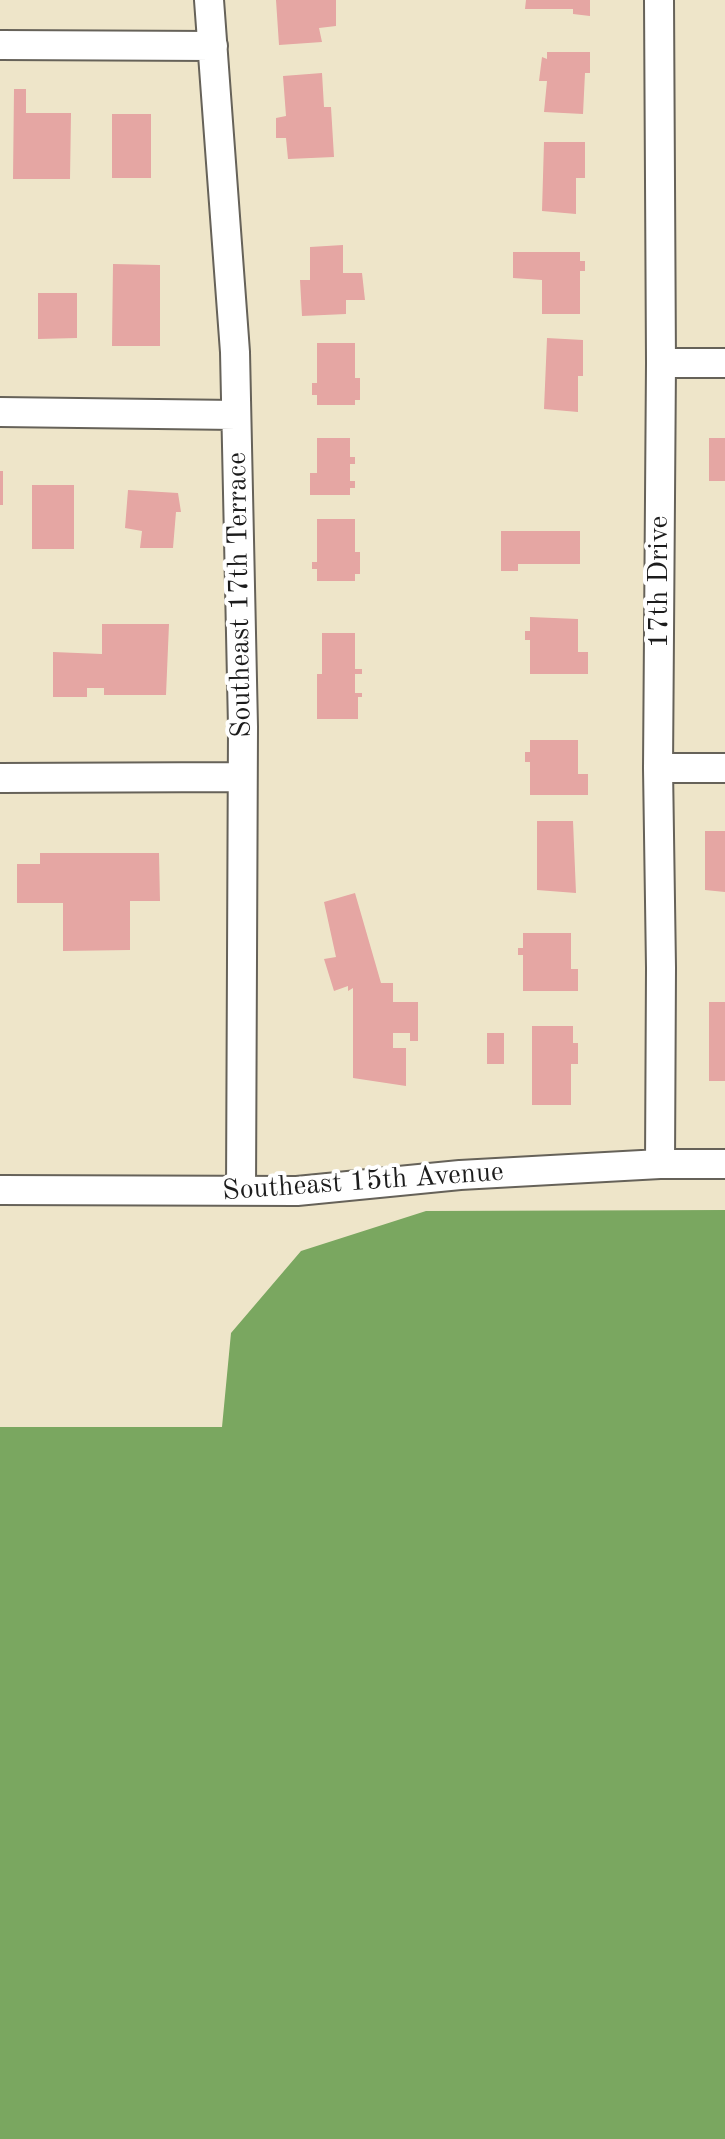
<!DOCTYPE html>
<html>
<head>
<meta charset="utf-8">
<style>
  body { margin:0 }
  canvas { display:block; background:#eee5c9 }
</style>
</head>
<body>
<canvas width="725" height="2139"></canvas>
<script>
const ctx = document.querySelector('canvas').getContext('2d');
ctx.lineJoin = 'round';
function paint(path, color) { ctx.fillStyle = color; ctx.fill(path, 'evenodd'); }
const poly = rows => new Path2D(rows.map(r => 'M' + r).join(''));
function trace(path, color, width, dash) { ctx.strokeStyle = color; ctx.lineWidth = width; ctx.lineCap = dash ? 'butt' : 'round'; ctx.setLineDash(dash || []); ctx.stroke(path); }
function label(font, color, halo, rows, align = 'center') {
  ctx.font = font + ' "Old Standard TT",serif'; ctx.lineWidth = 8; ctx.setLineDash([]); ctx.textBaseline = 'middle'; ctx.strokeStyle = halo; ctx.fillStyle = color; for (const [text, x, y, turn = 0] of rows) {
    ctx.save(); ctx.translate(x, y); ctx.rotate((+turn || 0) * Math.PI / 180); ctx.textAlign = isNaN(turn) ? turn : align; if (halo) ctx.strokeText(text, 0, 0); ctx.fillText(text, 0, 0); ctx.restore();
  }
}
paint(poly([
  [725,1210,725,2139,0,2139,0,1427,222,1427,231,1333,301,1251,426,1211]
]), '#7aa760');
paint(poly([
  [276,0,336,0,336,26,319,28,322,42,279,45],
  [526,0,590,0,590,16,573,14,573,9,525,9],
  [547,52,590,52,590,73,585,73,583,114,544,112,547,81,539,81,542,57,547,59],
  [322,73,324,107,331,107,334,157,288,159,286,138,276,138,276,118,286,116,283,76],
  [14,89,26,89,26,113,71,113,70,179,13,179],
  [112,114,151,114,151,178,112,178],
  [544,142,585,142,585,178,576,178,576,214,542,211],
  [343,245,343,273,362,273,365,300,346,300,346,314,302,316,300,280,310,280,310,247],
  [513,252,580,252,580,261,585,261,585,271,580,271,580,314,542,314,542,280,513,278],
  [113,264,160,265,160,346,112,346],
  [38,293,77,293,77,338,38,339],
  [547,338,583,340,583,376,578,376,578,412,544,409],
  [317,343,355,343,355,378,360,378,360,400,355,400,355,405,317,405,317,395,312,395,312,383,317,383],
  [317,438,350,438,350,457,355,457,355,464,350,464,350,481,355,481,355,488,350,488,350,495,310,495,310,473,317,473],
  [709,438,725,438,725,481,709,481],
  [0,471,3,471,3,505,0,505],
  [32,485,74,485,74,549,32,549],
  [128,490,178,493,181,512,176,512,173,548,140,548,142,531,125,528],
  [317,519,355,519,355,552,360,552,360,574,355,574,355,581,317,581,317,569,312,569,312,562,317,562],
  [501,531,580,531,580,564,518,564,518,571,501,571],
  [530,617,578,619,578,652,588,652,588,674,530,674,530,640,525,640,525,631,530,631],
  [102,624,169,624,166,695,104,695,104,688,87,688,87,697,53,697,53,652,102,654],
  [322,633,355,633,355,669,362,669,362,674,355,674,355,693,362,693,362,697,358,697,358,719,317,719,317,674,322,674],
  [530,740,578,740,578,774,588,774,588,795,530,795,530,762,525,762,525,752,530,752],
  [537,821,573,821,576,893,537,890],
  [705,831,725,831,725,892,705,890],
  [40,853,159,853,160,901,130,901,130,950,63,951,63,903,17,903,17,864,40,864],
  [355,893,381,983,393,983,393,1002,418,1002,418,1041,410,1041,410,1033,393,1033,393,1048,406,1048,406,1086,353,1078,353,988,348,991,348,986,334,991,324,959,336,957,324,902],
  [523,933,571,933,571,969,578,969,578,991,523,991,523,955,518,955,518,948,523,948],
  [709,1002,725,1002,725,1081,709,1081],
  [532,1026,573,1026,573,1043,578,1043,578,1064,571,1064,571,1105,532,1105],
  [487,1033,504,1033,504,1064,487,1064]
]), '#e5a6a3');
const street = poly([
  [209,0,235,352,243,727,241,1191],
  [659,0,661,363,658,768,661,968,660,1164],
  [0,45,213,46],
  [661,363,725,363],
  [0,412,236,415],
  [658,768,725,768],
  [0,778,242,777],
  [0,1190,297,1191,460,1175,660,1164,725,1164]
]);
trace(street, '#666259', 32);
trace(street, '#fff', 28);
label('28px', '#1c1c1c', '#fff', [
  ["17th Drive",660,582,-90],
  ["Southeast 17th Terrace",240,595,-91],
  ["Southeast 15th Avenue",363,1182,-4]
]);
</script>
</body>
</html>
